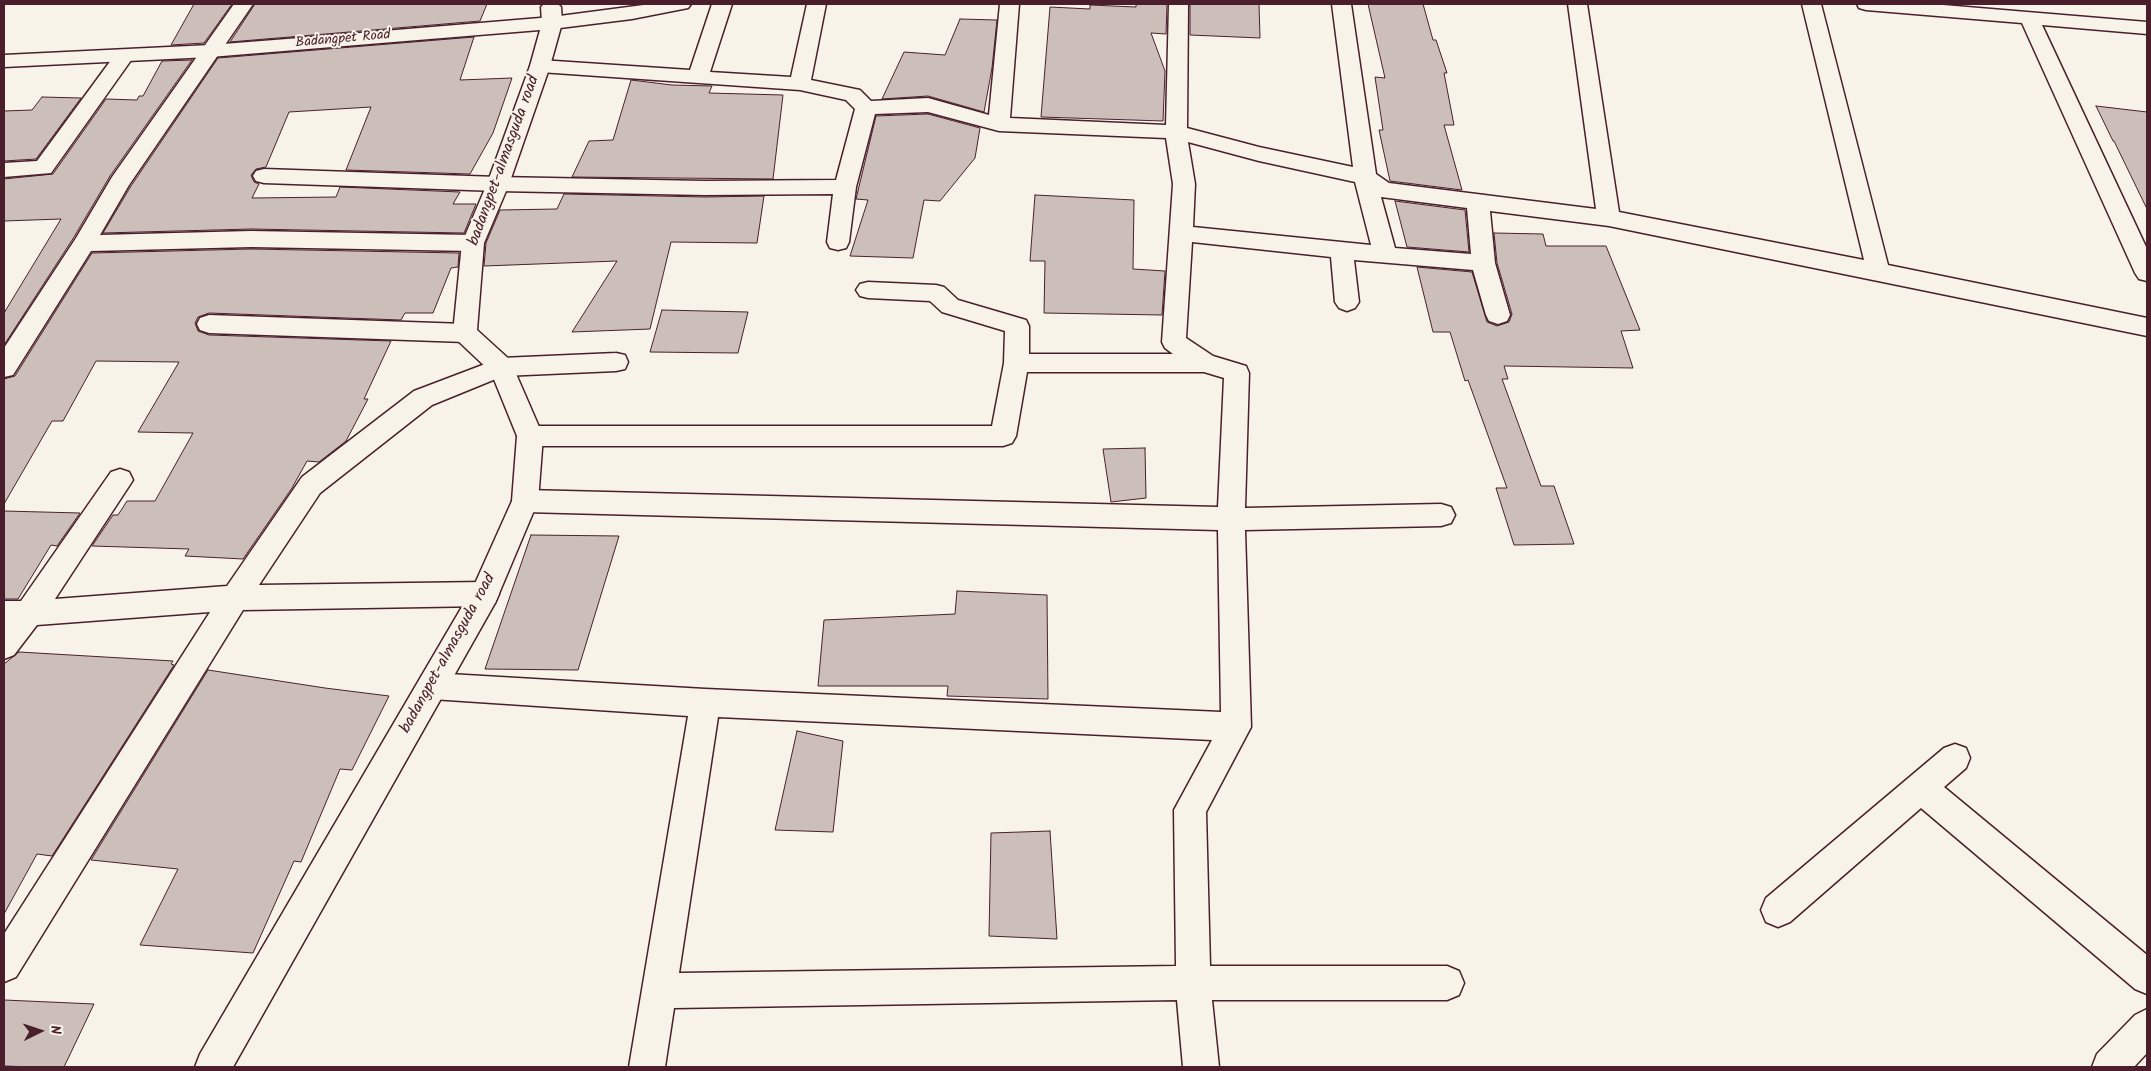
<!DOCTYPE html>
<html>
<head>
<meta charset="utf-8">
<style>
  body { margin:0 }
  #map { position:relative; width:2151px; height:1071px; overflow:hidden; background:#f7f3e8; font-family:Kalam,sans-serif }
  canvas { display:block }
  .frame { position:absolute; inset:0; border:5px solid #4a1f2b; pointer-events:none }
  .north { position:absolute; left:15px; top:1006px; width:50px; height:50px; -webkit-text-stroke:4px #f7f3e8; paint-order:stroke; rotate:86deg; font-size:14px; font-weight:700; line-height:20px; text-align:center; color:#4a1f2b }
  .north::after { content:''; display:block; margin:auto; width:18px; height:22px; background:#4a1f2b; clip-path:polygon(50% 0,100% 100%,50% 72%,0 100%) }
</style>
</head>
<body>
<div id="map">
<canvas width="2151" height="1071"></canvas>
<div class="frame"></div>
<div class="north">N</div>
</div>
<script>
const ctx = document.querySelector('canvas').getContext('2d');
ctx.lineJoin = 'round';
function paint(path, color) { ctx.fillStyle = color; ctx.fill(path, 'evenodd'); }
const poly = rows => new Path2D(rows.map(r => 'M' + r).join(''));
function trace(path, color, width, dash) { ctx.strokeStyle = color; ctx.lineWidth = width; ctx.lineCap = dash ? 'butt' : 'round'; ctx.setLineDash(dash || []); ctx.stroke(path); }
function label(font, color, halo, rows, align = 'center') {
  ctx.font = font + ' Kalam,sans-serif'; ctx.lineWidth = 4; ctx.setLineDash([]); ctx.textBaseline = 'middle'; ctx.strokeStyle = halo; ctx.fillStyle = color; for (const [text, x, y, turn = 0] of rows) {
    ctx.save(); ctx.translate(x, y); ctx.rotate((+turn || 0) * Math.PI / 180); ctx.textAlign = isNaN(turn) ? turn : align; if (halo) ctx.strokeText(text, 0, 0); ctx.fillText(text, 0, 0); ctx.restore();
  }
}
const building = poly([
  [194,4,232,4,204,43,171,45,194,4],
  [255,4,487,4,480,21,230,42,255,4],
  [1136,4,1167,4,1166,34,1151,33,1165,71,1163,121,1041,117,1050,7,1090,9,1090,5,1136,7,1136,4],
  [1190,4,1259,4,1260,38,1190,35,1190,4],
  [1368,4,1423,4,1433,40,1436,40,1447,73,1444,73,1454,125,1444,125,1462,190,1390,181,1379,130,1383,130,1375,77,1385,78,1368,4],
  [960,19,997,20,992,68,984,112,928,96,882,99,904,52,945,55,960,19],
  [474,37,460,80,512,78,493,133,470,174,346,170,371,107,289,112,266,167,256,169,251,175,254,182,259,184,252,198,336,197,340,187,460,192,453,204,476,204,464,233,251,229,103,233,131,186,218,58,474,37],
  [192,60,110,176,74,237,4,345,4,313,61,219,4,221,4,179,53,174,106,99,137,100,139,96,143,96,162,61,192,60],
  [631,80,672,85,712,86,709,93,783,95,773,179,572,177,589,141,613,140,631,80],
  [42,97,81,98,36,159,4,161,4,111,32,110,42,97],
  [2096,106,2147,112,2147,209,2114,141,2113,141,2096,106],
  [928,114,980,128,975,158,940,201,924,200,913,258,850,256,868,200,856,199,876,116,928,114],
  [564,194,705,197,764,196,757,243,671,242,650,329,572,332,617,261,484,266,486,243,500,210,557,209,564,194],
  [1035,195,1134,200,1133,269,1165,271,1162,315,1044,313,1045,261,1030,261,1035,195],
  [1395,201,1465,210,1469,252,1407,247,1395,201],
  [1494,233,1543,234,1546,246,1606,246,1640,330,1621,331,1633,368,1504,366,1508,379,1502,379,1541,486,1554,486,1574,544,1514,545,1496,488,1507,488,1468,380,1465,381,1450,332,1433,332,1417,267,1472,272,1487,322,1497,326,1509,322,1512,314,1497,263,1494,233],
  [251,249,459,253,458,267,451,268,433,313,405,313,401,320,209,313,198,317,195,323,198,331,209,335,391,341,364,399,368,399,346,441,319,462,307,461,292,488,243,559,185,556,189,549,92,546,113,515,118,515,127,501,155,501,193,433,138,432,179,362,96,361,63,421,52,421,4,504,4,379,15,376,92,253,251,249],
  [662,310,748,312,738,353,650,352,662,310],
  [1145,448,1146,498,1111,502,1103,449,1145,448],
  [4,511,80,513,57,546,51,545,18,599,4,599,4,511],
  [531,535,619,536,578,670,485,669,531,535],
  [957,591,1047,595,1048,699,947,696,948,686,818,686,824,620,955,614,957,591],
  [19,652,173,661,171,664,174,665,52,856,37,854,4,914,4,664,19,652],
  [208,670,325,688,389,696,352,770,340,769,301,862,294,861,253,953,140,945,178,869,91,860,208,670],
  [797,731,843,741,833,832,775,830,797,731],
  [1050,831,1057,939,989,936,991,833,1050,831],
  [4,1000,94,1004,64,1067,34,1067,4,1066,4,1000]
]);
paint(building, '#ccbfb9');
trace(building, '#4a1f2b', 1);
const minor = poly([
  [234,4,253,4,129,185,100,235,251,231,473,235,481,237,484,243,481,249,473,251,251,247,91,251,13,375,4,377,4,348,76,238,112,177,234,4],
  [712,4,732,4,710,72,791,77,807,4,826,4,811,80,860,90,871,101,928,98,989,115,1000,4,1019,4,1010,118,1166,125,1169,4,1188,4,1187,128,1259,147,1353,167,1332,4,1351,4,1376,174,1389,183,1596,209,1568,4,1587,4,1619,212,1864,260,1802,4,1821,4,1888,265,2147,318,2147,336,1609,226,1490,211,1495,263,1510,315,1507,321,1498,324,1489,321,1486,315,1473,270,1354,260,1359,302,1355,308,1347,311,1339,308,1335,302,1331,257,1192,242,1186,338,1213,356,1246,366,1249,373,1245,508,1441,504,1451,507,1455,515,1451,523,1441,526,1245,530,1251,727,1206,812,1210,966,1447,966,1459,971,1464,983,1459,995,1447,1000,1212,1000,1219,1067,1183,1067,1177,1000,674,1008,665,1067,629,1067,688,716,432,699,421,695,417,686,421,677,432,673,705,689,1221,712,1218,530,525,512,515,509,512,501,515,493,525,490,1218,507,1224,378,1204,372,1027,372,1016,436,1012,443,1003,446,530,446,521,443,517,436,521,429,530,426,992,426,1004,363,1005,331,942,312,930,301,868,298,860,296,856,290,860,284,868,282,936,285,944,287,958,300,1026,320,1029,326,1029,354,1173,354,1165,348,1162,342,1173,184,1166,138,999,131,928,112,875,114,856,187,849,242,846,248,838,250,830,248,827,242,833,194,705,195,498,191,264,183,256,181,253,176,256,171,264,169,498,177,705,181,836,180,855,109,846,100,800,90,540,72,533,70,530,66,533,62,540,60,690,70,712,4],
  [1188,142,1259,161,1355,182,1371,245,1193,227,1195,184,1188,142],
  [1381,197,1467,208,1471,254,1395,248,1381,197],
  [718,717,1212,740,1174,810,1176,966,679,973,718,717],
  [1857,4,1931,4,2147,22,2147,34,2042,25,2147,249,2147,281,2139,279,2135,273,2022,23,1866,10,1859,8,1857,4],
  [124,50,131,52,134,56,51,173,4,177,4,163,37,161,117,52,124,50],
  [209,315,465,324,474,327,477,333,474,339,465,342,209,333,200,330,197,324,200,318,209,315],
  [616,353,625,355,628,362,625,369,616,371,503,376,432,405,320,493,259,585,485,582,495,585,499,594,495,603,485,606,243,610,16,977,4,982,4,934,210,612,37,625,14,655,4,659,4,601,21,601,111,472,120,469,129,472,133,480,55,599,227,586,302,477,414,391,501,358,616,353],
  [1955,744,1966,748,1970,758,1966,768,1944,787,2147,955,2147,994,2135,989,1921,808,1790,922,1778,927,1766,922,1761,910,1766,898,1944,748,1955,744],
  [2147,1009,2147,1053,2134,1067,2092,1067,2097,1054,2135,1015,2147,1009]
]);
const tertiary = poly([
  [544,4,558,4,561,7,562,23,550,66,509,184,484,243,477,330,510,360,543,436,538,501,495,603,233,1067,195,1067,200,1054,473,588,512,501,517,436,491,372,456,339,453,333,462,243,487,184,530,66,542,23,541,7,544,4]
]);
const secondary = poly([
  [651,4,691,4,688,8,632,19,552,29,210,57,4,67,4,55,210,45,300,38,552,17,651,4]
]);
trace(minor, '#4a1f2b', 3);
trace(tertiary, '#4a1f2b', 3);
trace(secondary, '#4a1f2b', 3);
paint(minor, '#f7f3e8');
paint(tertiary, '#f7f3e8');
paint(secondary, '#f7f3e8');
label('14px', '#4a1f2b', '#f7f3e8', [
  ["Badangpet Road",343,40,-5]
]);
label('16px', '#4a1f2b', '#f7f3e8', [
  ["badangpet-almasguda road",505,161,-70],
  ["badangpet-almasguda road",449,654,-61]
]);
</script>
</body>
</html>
